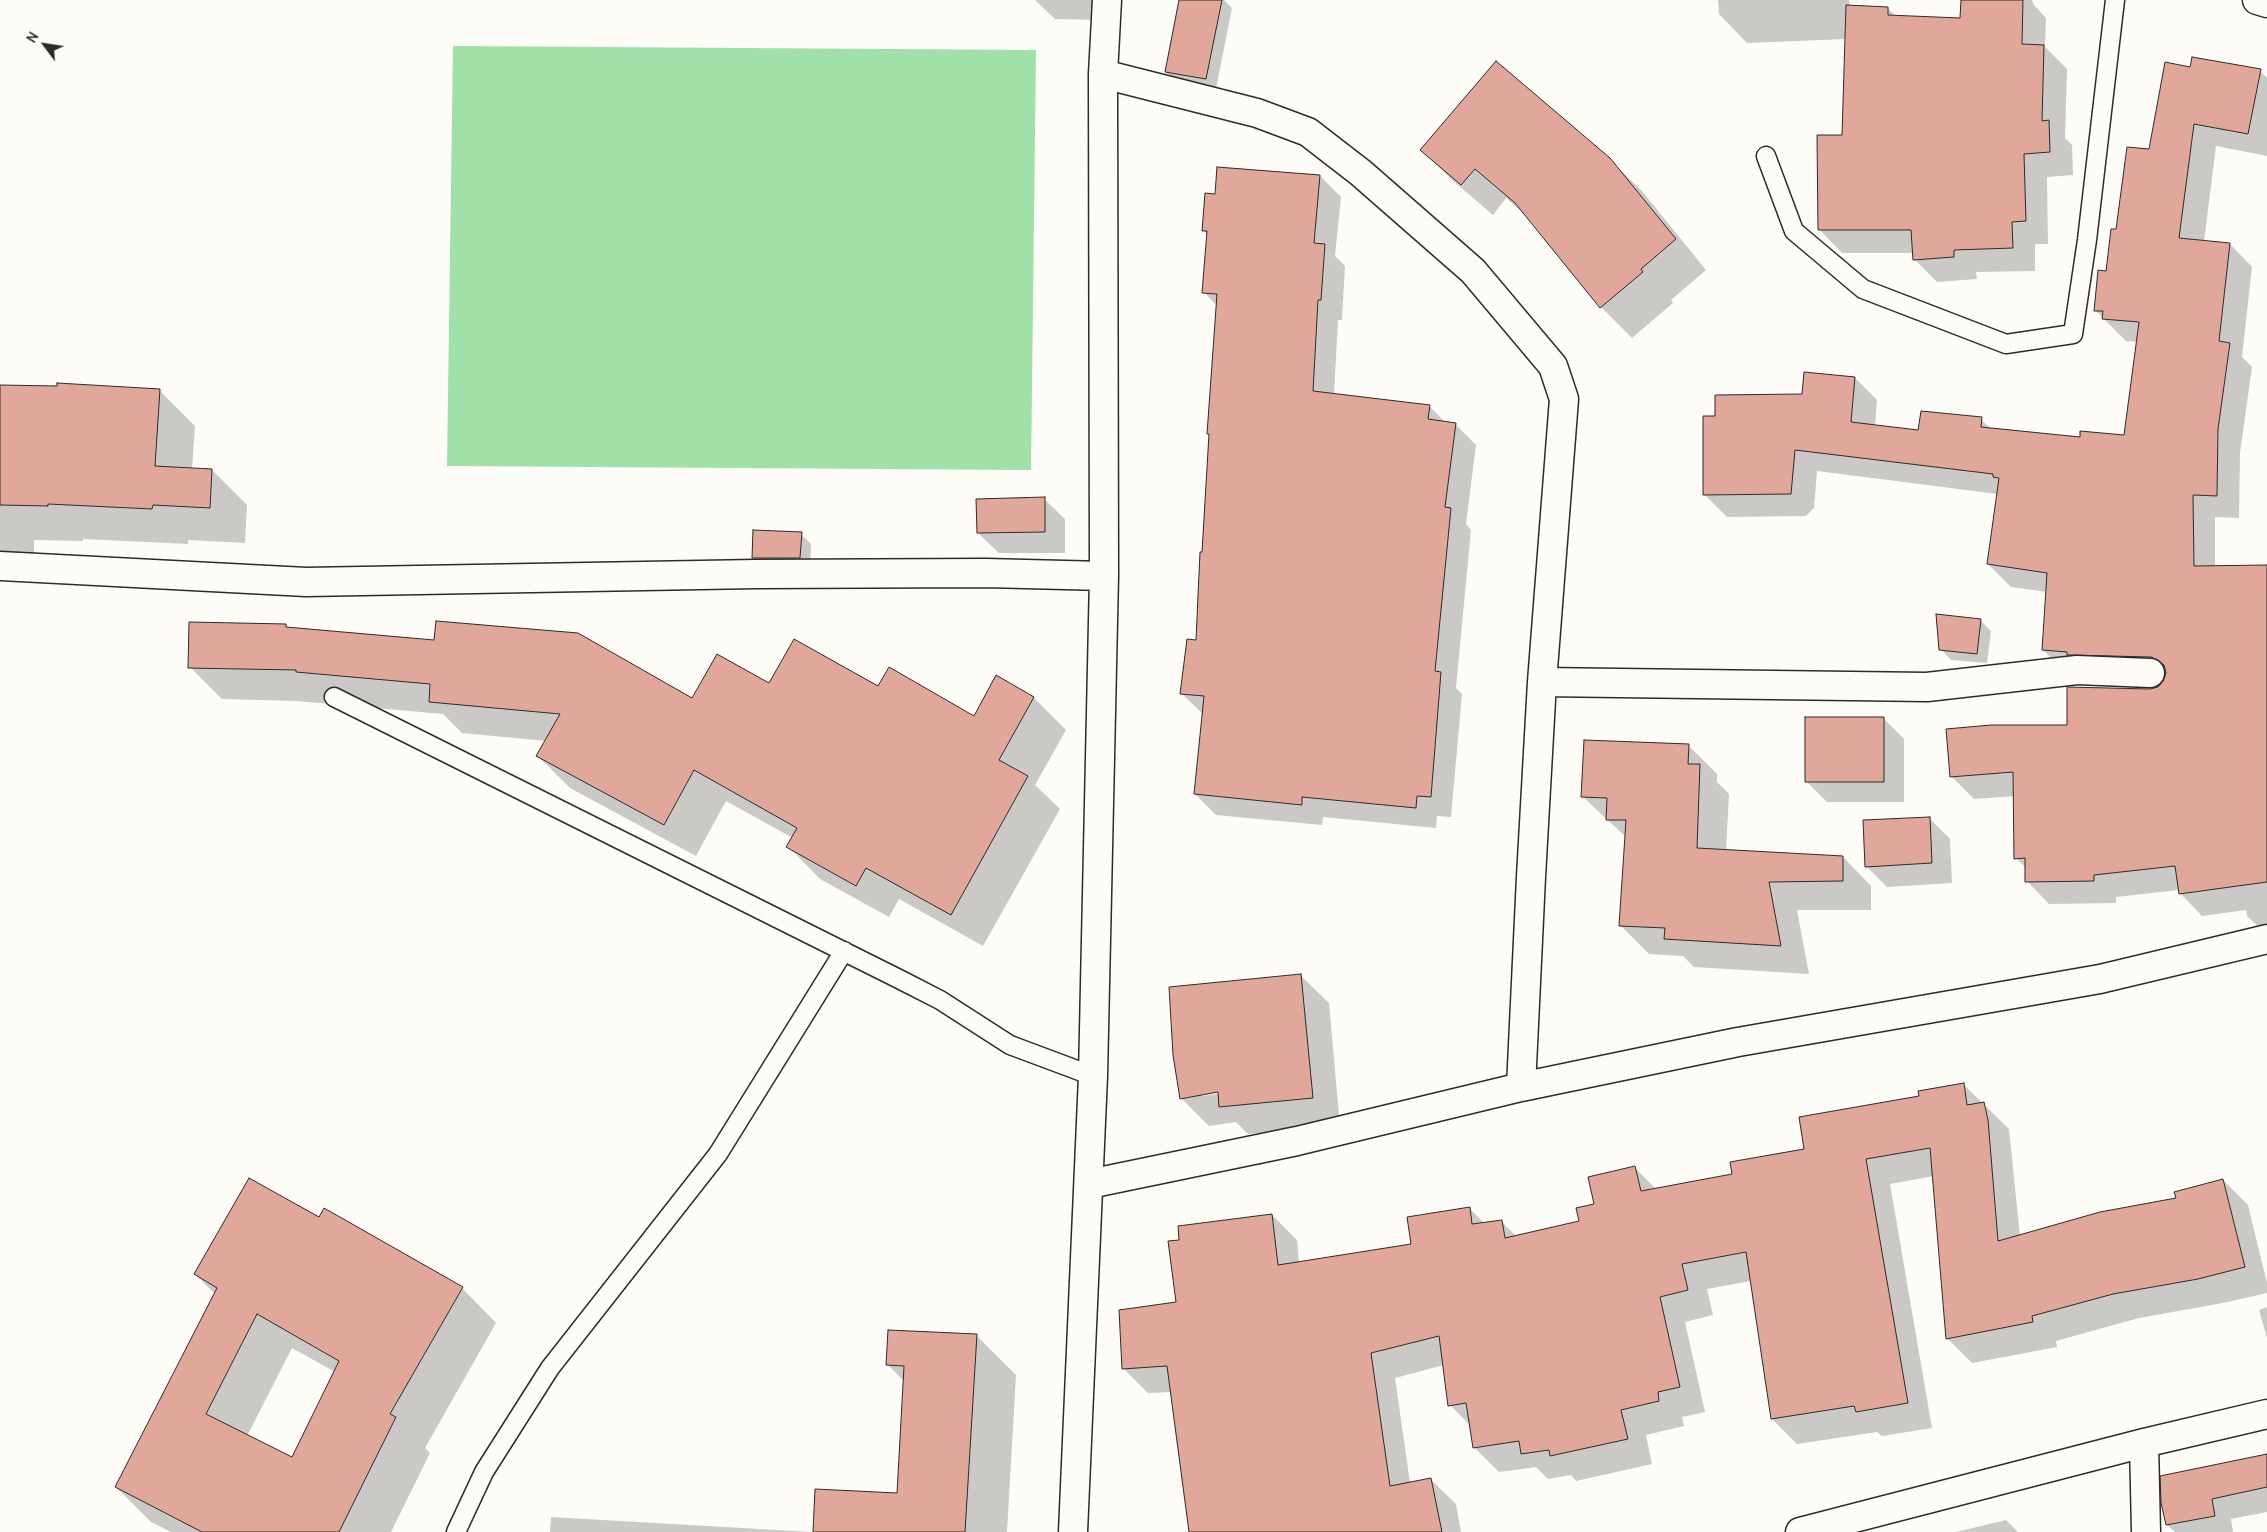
<!DOCTYPE html>
<html>
<head>
<meta charset="utf-8">
<style>
  body { margin:0 }
  #map { position:relative; width:2267px; height:1532px; overflow:hidden; background:#fdfcf7; font-family:Delius,sans-serif }
  canvas { display:block }
  .north { position:absolute; left:20px; top:20px; width:50px; height:50px; -webkit-text-stroke:4px #fdfcf7; paint-order:stroke; rotate:301deg; font-size:14px; font-weight:700; line-height:20px; text-align:center; color:#2b2b2b }
  .north::after { content:''; display:block; margin:auto; width:18px; height:22px; background:#2b2b2b; clip-path:polygon(50% 0,100% 100%,50% 72%,0 100%) }
</style>
</head>
<body>
<div id="map">
<canvas width="2267" height="1532"></canvas>
<div class="north">N</div>
</div>
<script>
const ctx = document.querySelector('canvas').getContext('2d');
ctx.lineJoin = 'round';
function paint(path, color) { ctx.fillStyle = color; ctx.fill(path, 'evenodd'); }
const poly = rows => new Path2D(rows.map(r => 'M' + r).join(''));
function trace(path, color, width, dash) { ctx.strokeStyle = color; ctx.lineWidth = width; ctx.lineCap = dash ? 'butt' : 'round'; ctx.setLineDash(dash || []); ctx.stroke(path); }
paint(poly([
  [453,46,1036,50,1031,470,447,466]
]), '#a0e0a9');
paint(poly([
  [1035,0,1103,0,1103,20,1055,19],
  [1180,0,1224,0,1232,8,1216,89,1176,82,1166,72],
  [1718,0,1849,0,1850,7,1888,8,1896,17,1961,19,1962,0,2032,0,2034,5,2046,18,2045,47,2067,69,2065,138,2072,145,2073,175,2047,177,2048,244,2035,244,2035,271,1976,272,1977,279,1937,282,1914,259,1914,253,1842,253,1819,229,1843,136,1846,39,1747,43,1719,14],
  [2191,69,2260,71,2267,78,2267,156,2216,146,2204,242,2230,244,2252,267,2242,357,2252,367,2240,453,2239,518,2215,517,2215,567,2267,566,2267,935,2247,916,2246,910,2202,916,2180,893,2179,890,2116,897,2116,903,2049,904,2027,881,2027,869,2016,858,2015,796,1974,799,1951,776,2158,688,2165,679,2091,677,2066,672,2043,650,2047,592,2011,587,1988,564,1998,494,1817,471,1814,508,1806,516,1727,517,1704,494,1716,417,1804,395,1855,378,1877,400,1875,426,1919,431,1981,419,1992,430,2081,439,2125,437,2138,342,2126,341,2095,310,2108,273,2118,231,2150,151],
  [1422,150,1609,159,1641,190,1706,270,1671,300,1673,303,1632,338,1601,307,1528,217,1506,198,1493,215,1452,180],
  [1320,176,1341,197,1335,256,1345,266,1342,320,1338,320,1334,395,1429,406,1446,423,1455,424,1476,445,1466,524,1471,530,1456,688,1462,694,1451,817,1437,816,1436,828,1323,817,1322,825,1216,815,1195,794,1203,714,1181,693,1198,641,1217,306,1204,292,1208,234,1203,230,1216,195],
  [0,386,159,390,195,426,192,469,212,470,247,505,245,543,188,540,188,544,83,539,83,541,34,540,34,561,0,561],
  [1044,499,1065,519,1065,553,999,553,978,533],
  [801,534,811,544,810,568,763,568,753,558],
  [1981,621,1991,631,1987,663,1951,660,1941,649],
  [286,625,289,629,692,700,770,685,879,688,975,717,997,677,1034,698,1066,730,1035,785,1060,809,983,946,899,899,889,917,820,879,788,846,793,838,726,801,696,856,570,788,538,756,546,741,462,733,443,714,297,701,222,699,190,667],
  [1883,718,1904,739,1904,802,1827,802,1806,781],
  [1688,745,1717,774,1717,782,1729,794,1726,851,1843,857,1871,886,1871,910,1797,910,1809,974,1694,967,1683,956,1649,954,1620,925,1626,837,1583,797],
  [1929,818,1950,839,1952,883,1887,887,1866,866],
  [1301,976,1329,1003,1340,1126,1248,1134,1236,1122,1209,1126,1181,1098],
  [1224,1090,1224,1093,1202,1096,1202,1094],
  [1963,1084,2009,1129,2020,1236,2177,1199,2223,1180,2248,1205,2267,1283,2267,1293,2223,1303,2139,1318,2056,1341,2057,1347,1972,1363,1947,1338,1934,1176,1890,1184,1932,1428,1882,1436,1877,1432,1797,1444,1772,1419,1751,1281,1707,1289,1713,1315,1685,1322,1705,1412,1682,1417,1684,1426,1646,1435,1652,1464,1576,1481,1571,1475,1548,1479,1536,1467,1499,1472,1474,1447,1471,1426,1450,1405,1444,1365,1395,1378,1410,1483,1430,1479,1456,1504,1461,1532,1190,1532,1172,1392,1148,1393,1123,1368,1177,1303,1272,1215,1297,1240,1299,1263,1413,1245,1469,1208,1485,1224,1501,1221,1517,1237,1581,1222,1634,1167,1657,1190,1733,1175,1806,1150,1920,1097],
  [319,1219,462,1288,496,1323,425,1448,430,1453,391,1532,171,1532,151,1522,116,1487,215,1294,195,1274],
  [292,1348,335,1372,292,1459,247,1436],
  [2267,1307,2267,1338,2259,1310],
  [977,1336,1016,1375,1007,1532,814,1532,898,1494,904,1381,887,1364],
  [2267,1455,2267,1512,2231,1519,2233,1532,2175,1532,2167,1525],
  [551,1517,812,1532,550,1532],
  [2006,1520,2018,1532,1956,1532]
]), '#0003');
const building = poly([
  [1179,0,1222,0,1206,79,1165,72,1179,0],
  [1961,0,2023,0,2022,44,2044,45,2042,121,2049,120,2050,152,2024,154,2026,221,2012,222,2013,248,1954,250,1954,257,1913,260,1911,230,1818,230,1817,135,1842,135,1846,5,1888,7,1888,15,1960,18,1961,0],
  [2192,57,2261,69,2248,134,2194,124,2179,238,2230,243,2219,341,2230,343,2218,429,2217,496,2193,495,2194,566,2267,565,2267,882,2179,894,2175,866,2094,875,2094,881,2025,882,2025,858,2014,859,2013,772,1950,777,1946,729,1991,725,2067,725,2067,687,2150,689,2158,687,2163,681,2166,673,2164,665,2158,660,2151,657,2067,655,2067,652,2042,650,2047,573,1987,564,1999,478,1993,477,1993,474,1795,450,1791,494,1703,495,1703,416,1715,416,1715,395,1802,394,1804,372,1855,377,1851,422,1918,430,1921,411,1982,417,1981,427,2080,437,2080,431,2124,435,2139,322,2102,319,2103,311,2094,311,2098,270,2106,271,2111,229,2116,229,2127,147,2149,149,2165,62,2190,67,2192,57],
  [1496,61,1610,158,1676,239,1641,269,1643,272,1600,308,1515,203,1475,169,1461,185,1420,150,1496,61],
  [1217,167,1320,175,1314,243,1325,244,1321,300,1318,300,1313,391,1430,405,1428,419,1456,423,1445,507,1451,508,1435,671,1441,672,1431,797,1417,796,1416,808,1302,797,1302,805,1194,794,1204,696,1180,694,1187,639,1196,640,1200,552,1202,552,1209,434,1207,434,1217,294,1202,293,1207,231,1202,231,1205,193,1215,194,1217,167],
  [57,383,160,389,155,466,212,469,210,508,153,505,152,509,48,504,48,506,0,505,0,385,57,386,57,383],
  [1045,497,1045,532,977,533,976,499,1045,497],
  [753,530,802,532,800,558,752,558,753,530],
  [1936,614,1981,619,1977,654,1939,650,1936,614],
  [436,621,578,633,692,698,717,654,769,683,794,639,878,686,889,667,974,716,996,675,1034,697,999,760,1028,776,951,915,866,868,856,886,786,847,797,828,694,770,664,825,536,756,560,714,429,702,430,684,296,672,296,670,188,668,189,622,286,624,286,627,434,640,436,621],
  [1805,717,1884,717,1884,782,1805,782,1805,717],
  [1584,740,1689,744,1688,764,1700,764,1697,848,1843,856,1843,881,1769,882,1781,946,1664,939,1665,928,1619,926,1626,820,1606,820,1607,798,1581,797,1584,740],
  [1930,817,1932,863,1865,867,1863,820,1930,817],
  [1301,974,1313,1098,1219,1107,1218,1092,1180,1099,1173,1055,1169,987,1301,974],
  [1964,1083,1967,1105,1984,1102,1988,1120,1998,1241,2100,1212,2176,1198,2174,1192,2223,1179,2245,1267,2198,1279,2113,1294,2032,1316,2033,1322,1946,1339,1930,1148,1866,1159,1908,1403,1856,1412,1854,1406,1771,1419,1746,1252,1682,1264,1688,1290,1660,1297,1680,1387,1658,1392,1659,1401,1621,1410,1628,1439,1550,1456,1549,1450,1521,1454,1519,1441,1473,1448,1466,1403,1448,1406,1439,1336,1371,1353,1390,1486,1431,1478,1442,1532,1189,1532,1167,1366,1122,1369,1119,1310,1176,1302,1168,1241,1179,1240,1178,1226,1272,1214,1278,1265,1411,1244,1407,1217,1470,1207,1472,1224,1502,1220,1505,1238,1579,1221,1576,1208,1594,1204,1588,1177,1635,1166,1641,1191,1732,1174,1730,1162,1804,1149,1799,1117,1919,1096,1918,1091,1964,1083],
  [249,1178,319,1217,324,1208,463,1287,390,1414,396,1417,339,1532,202,1532,115,1487,217,1288,194,1274,249,1178],
  [257,1314,339,1361,292,1457,206,1414,257,1314],
  [888,1330,977,1334,965,1532,813,1532,815,1489,897,1493,904,1366,886,1365,888,1330],
  [2267,1454,2267,1487,2212,1499,2215,1516,2166,1525,2161,1503,2160,1476,2267,1454]
]);
paint(building, '#e0a79a');
trace(building, '#2b2b2b', 1);
const lane = poly([
  [1766,156,1794,231,1863,289,2006,344,2073,334,2087,240,2115,0],
  [334,697,899,979,940,1000,1010,1045,1093,1076],
  [456,1532,484,1472,550,1368,718,1154,844,951]
]);
const street = poly([
  [2257,0,2267,3],
  [1103,74,1257,113,1308,132,1361,173,1473,271,1553,366,1564,399,1542,682,1531,877,1521,1087],
  [0,566,306,582,756,574,986,573,1104,576],
  [1542,682,1927,687,2077,670,2150,673],
  [1089,1184,1297,1141,1521,1087,1738,1042,2100,979,2267,939],
  [2144,1443,2146,1532],
  [1073,1532,1093,1076,1104,576,1103,74,1107,0],
  [1800,1532,2144,1443,2267,1414]
]);
trace(lane, '#2b2b2b', 21);
trace(street, '#2b2b2b', 31);
trace(lane, '#fdfcf7', 18);
trace(street, '#fdfcf7', 28);
</script>
</body>
</html>
